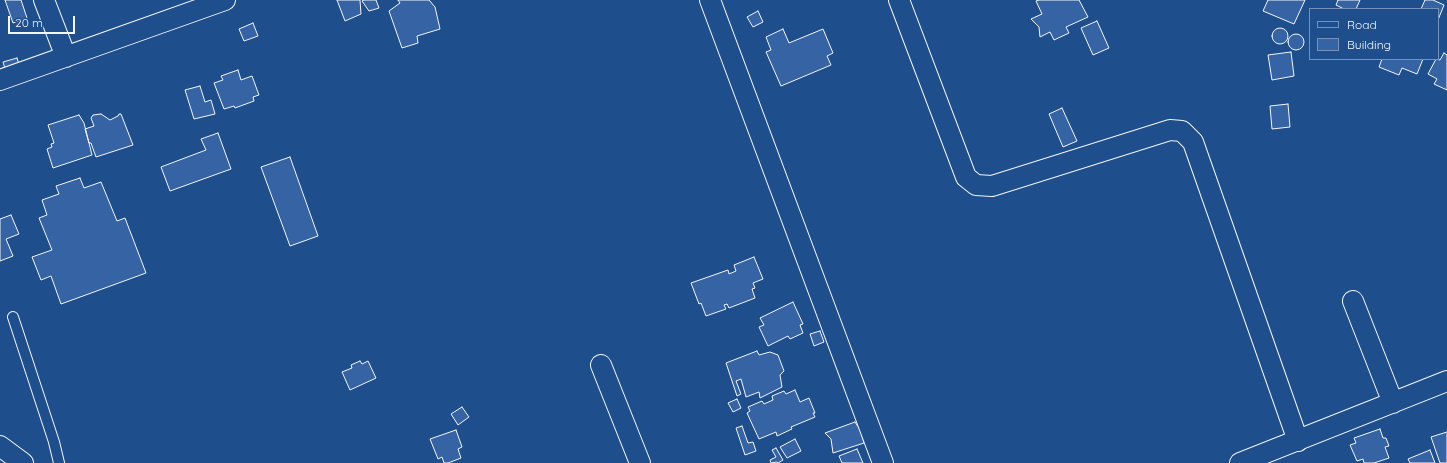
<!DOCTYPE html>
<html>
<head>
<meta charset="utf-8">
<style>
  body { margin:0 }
  #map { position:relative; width:1447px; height:463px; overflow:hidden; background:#1f4e8c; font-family:Quicksand,sans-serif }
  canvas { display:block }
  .legend { position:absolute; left:1309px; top:8px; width:130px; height:52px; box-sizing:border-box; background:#1f4e8c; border:1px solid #7391ba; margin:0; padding:5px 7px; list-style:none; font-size:12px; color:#f2f6ff }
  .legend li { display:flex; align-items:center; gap:8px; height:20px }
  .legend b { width:20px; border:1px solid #7391ba }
  .scale { position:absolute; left:8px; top:16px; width:67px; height:18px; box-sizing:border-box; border:2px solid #f2f6ff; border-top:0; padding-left:5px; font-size:12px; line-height:14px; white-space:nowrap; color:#f2f6ff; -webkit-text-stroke:3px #1f4e8c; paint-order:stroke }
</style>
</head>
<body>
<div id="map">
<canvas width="1447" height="463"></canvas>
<ul class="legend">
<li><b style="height:5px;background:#1f4e8c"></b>Road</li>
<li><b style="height:11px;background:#3563a3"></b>Building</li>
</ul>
<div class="scale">20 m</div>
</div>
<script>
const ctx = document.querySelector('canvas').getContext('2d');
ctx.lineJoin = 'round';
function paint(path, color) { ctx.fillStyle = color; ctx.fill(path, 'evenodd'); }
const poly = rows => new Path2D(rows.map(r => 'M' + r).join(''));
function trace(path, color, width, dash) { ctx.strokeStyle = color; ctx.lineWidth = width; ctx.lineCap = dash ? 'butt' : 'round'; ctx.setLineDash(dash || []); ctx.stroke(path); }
const building = poly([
  [5,0,21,0,27,18,13,23,5,0],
  [337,0,360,0,361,14,345,21,337,0],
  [364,0,376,0,379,8,369,11,362,1,364,0],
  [398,0,429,0,435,7,440,29,417,36,418,43,402,48,389,11,400,3,398,0],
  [1039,0,1079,0,1088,17,1066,27,1069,33,1054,40,1050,32,1040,37,1039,27,1031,19,1042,14,1036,1,1039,0],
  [1268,0,1305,0,1294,24,1263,11,1268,0],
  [1338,0,1360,0,1356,9,1344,9,1336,5,1338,0],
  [1425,0,1433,0,1444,5,1438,20,1438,9,1421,9,1425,0],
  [758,11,763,22,753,27,747,17,758,11],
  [1097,21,1109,48,1093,55,1081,28,1097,21],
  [253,23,258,36,244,41,239,29,253,23],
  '1272 36a8 8 0 1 1 16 0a8 8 0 1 1-16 0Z',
  [783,29,789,43,823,29,833,53,827,56,831,65,781,86,766,52,771,50,766,37,783,29],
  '1288 42a8 8 0 1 1 16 0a8 8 0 1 1-16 0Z',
  [1291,52,1294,76,1272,80,1268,55,1291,52],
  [1444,53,1447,55,1447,90,1434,84,1437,79,1428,74,1436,59,1440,60,1444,53],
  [17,58,20,68,6,72,3,62,17,58],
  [1382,59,1423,59,1417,74,1402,68,1399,75,1379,67,1382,59],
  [238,70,241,80,252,76,259,95,253,97,254,101,235,108,234,106,224,109,214,83,223,80,221,76,238,70],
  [200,86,205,102,211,100,215,114,194,119,185,90,200,86],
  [1288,104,1290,127,1272,129,1270,106,1288,104],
  [1062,108,1077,141,1063,147,1049,114,1062,108],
  [101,114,110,120,118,116,119,114,121,114,133,145,96,157,91,143,89,143,85,129,94,126,91,118,93,115,101,114],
  [79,115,84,123,92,155,53,168,47,149,52,147,51,144,54,143,48,125,79,115],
  [218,133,231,169,170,191,161,167,206,150,201,139,218,133],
  [290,157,318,236,290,246,261,167,290,157],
  [80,178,84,188,101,182,117,221,125,218,146,273,61,304,51,276,41,280,32,257,52,250,39,218,47,215,42,200,59,194,56,186,80,178],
  [11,215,19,234,6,239,13,256,0,261,0,219,11,215],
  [754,257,763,279,753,283,755,288,752,289,755,298,729,308,727,304,724,305,726,309,706,316,701,303,699,304,691,283,728,270,729,274,736,271,734,265,754,257],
  [793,302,803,324,800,325,803,333,790,339,788,336,768,346,759,327,764,325,760,318,793,302],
  [820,331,824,342,814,346,810,334,820,331],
  [757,351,759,355,770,352,778,355,784,371,780,375,782,387,760,398,759,392,746,397,741,379,736,381,741,394,737,396,726,363,757,351],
  [360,361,362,364,368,361,376,378,350,390,342,372,352,368,351,365,360,361],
  [795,390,800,402,809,398,815,413,813,413,815,417,791,427,792,429,777,436,776,432,759,439,747,413,750,411,748,407,762,401,764,404,773,400,772,396,784,391,786,394,795,390],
  [737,399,741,408,733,412,728,403,737,399],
  [462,407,469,417,458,425,451,414,462,407],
  [855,422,861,431,864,443,833,453,831,439,825,433,855,422],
  [742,426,748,443,753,442,756,451,745,455,736,428,742,426],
  [1380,429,1383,438,1386,438,1389,446,1385,447,1389,458,1374,463,1364,463,1363,459,1357,461,1350,445,1356,443,1354,438,1380,429],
  [456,430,462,447,458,449,461,458,448,463,444,463,442,457,438,459,430,439,456,430],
  [1447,432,1447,463,1440,463,1431,437,1447,432],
  [795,439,801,451,787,458,780,447,795,439],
  [776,448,783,460,778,463,777,462,771,463,770,460,776,457,772,450,776,448],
  [857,449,863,463,842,463,839,456,857,449],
  [1430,450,1435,463,1410,463,1408,459,1430,450]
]);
paint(building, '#3563a3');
trace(building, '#f2f6ff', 1);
const service = poly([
  [13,317,54,442,59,463]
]);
const minor = poly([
  [44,0,66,57],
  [710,0,883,463],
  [899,0,966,177,976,185,992,186,1170,130,1182,131,1193,142,1298,441],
  [0,80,225,0],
  [1353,301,1393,403],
  [601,365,640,463],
  [0,446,23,463],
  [1240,463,1447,381]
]);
trace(service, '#f2f6ff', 12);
trace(minor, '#f2f6ff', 22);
trace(service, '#1f4e8c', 10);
trace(minor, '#1f4e8c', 20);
</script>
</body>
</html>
